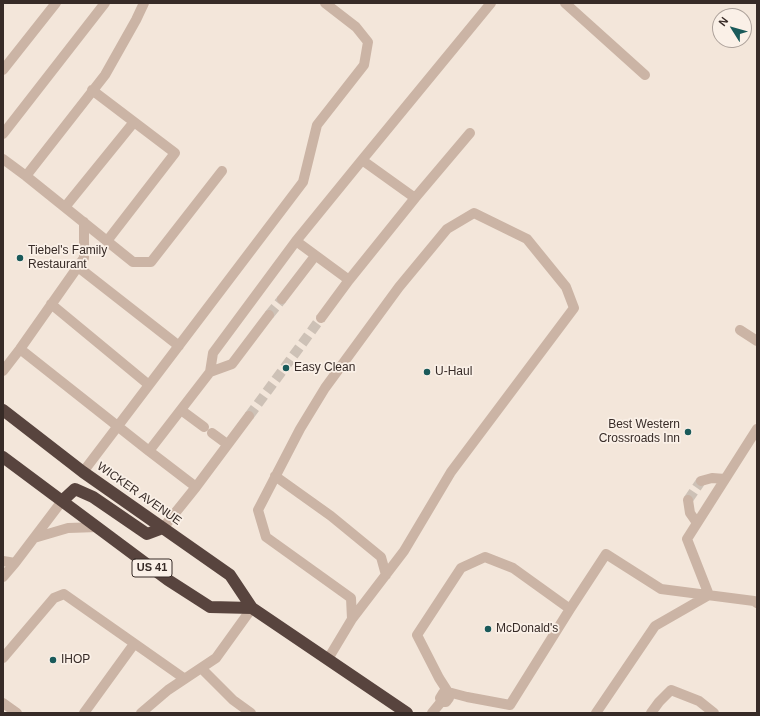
<!DOCTYPE html>
<html>
<head>
<meta charset="utf-8">
<style>
  body { margin:0 }
  #map { position:relative; width:760px; height:716px; overflow:hidden; background:#f3e6da; font-family:Helvetica,sans-serif }
  canvas { display:block }
  .frame { position:absolute; inset:0; border:4px solid #372b27; pointer-events:none }
  .north { position:absolute; left:712px; top:8px; width:40px; height:40px; box-sizing:border-box; background:#faf0e7; border:1px solid #aca19a; border-radius:50%; rotate:307deg; font-size:11px; font-weight:700; line-height:16px; text-align:center; color:#372b27 }
  .north::after { content:''; display:block; margin:auto; width:14px; height:18px; background:#1a5a5a; clip-path:polygon(50% 0,100% 100%,50% 72%,0 100%) }
</style>
</head>
<body>
<div id="map">
<canvas width="760" height="716"></canvas>
<div class="frame"></div>
<div class="north">N</div>
</div>
<script>
const ctx = document.querySelector('canvas').getContext('2d');
ctx.lineJoin = 'round';
const poly = rows => new Path2D(rows.map(r => 'M' + r).join(''));
function trace(path, color, width, dash) { ctx.strokeStyle = color; ctx.lineWidth = width; ctx.lineCap = dash ? 'butt' : 'round'; ctx.setLineDash(dash || []); ctx.stroke(path); }
function label(font, color, halo, rows, align = 'center') {
  ctx.font = font + ' Helvetica,sans-serif'; ctx.lineWidth = 3.5; ctx.setLineDash([]); ctx.textBaseline = 'middle'; ctx.strokeStyle = halo; ctx.fillStyle = color; for (const [text, x, y, turn = 0] of rows) {
    ctx.save(); ctx.translate(x, y); ctx.rotate((+turn || 0) * Math.PI / 180); ctx.textAlign = isNaN(turn) ? turn : align; if (halo) ctx.strokeText(text, 0, 0); ctx.fillText(text, 0, 0); ctx.restore();
  }
}
trace(poly([
  [269,315,282,299],
  [249,416,321,318],
  [688,500,701,481]
]), '#cdc1b6', 10, [10, 5]);
trace(poly([
  [144,3,136,20,105,75,26,176,133,262,151,262,222,171],
  [565,3,645,75],
  [3,70,56,3],
  [92,90,175,153,107,241],
  [3,134,105,3],
  [3,159,26,176],
  [362,160,491,3],
  [415,198,470,133],
  [65,207,134,122],
  [296,241,349,280],
  [78,267,179,346],
  [282,299,315,256],
  [51,304,149,385],
  [740,330,757,341],
  [20,349,149,451],
  [3,371,20,349,84,258,84,222],
  [210,372,232,364,269,315],
  [181,410,204,427],
  [212,433,227,444],
  [83,472,303,182,317,125,364,65,368,42,356,27,325,3],
  [275,476,331,516,381,557,386,575],
  [701,481,712,478,725,479],
  [196,487,149,451,210,372,213,353,296,241,362,160,415,198,349,280,321,318],
  [688,500,690,513,697,523],
  [163,528,196,487,249,416],
  [34,538,68,528,98,527],
  [3,561,15,563],
  [3,577,15,563,62,501],
  [709,595,687,539,757,429],
  [3,658,54,598,64,594,185,679],
  [328,659,352,619,351,598,266,537,258,510,300,429,325,388,399,287,447,229,474,213,527,239,566,287,574,308,451,472,404,551,352,619],
  [201,668,233,700,251,713],
  [441,702,440,698,443,693,448,692,467,697,510,705,570,609,606,554,661,589,754,601,757,603],
  [3,703,17,713],
  [84,713,134,644],
  [141,713,168,690,216,658,252,608],
  [432,713,441,702,446,702,449,698,448,692,439,678,417,635,461,568,485,557,513,568,570,609],
  [596,713,655,626,709,595],
  [651,713,659,702,671,690,699,701,714,713]
]), '#cbb4a5', 10);
trace(poly([
  [3,410,83,472,230,575,252,608,407,713],
  [3,457,168,580,210,607,252,608],
  [62,501,75,489,93,497,147,534,163,528]
]), '#58443e', 12);
for (const [x, y, r, color] of [
  [20,258,4,"#1a5a5a"],
  [286,368,4,"#1a5a5a"],
  [427,372,4,"#1a5a5a"],
  [688,432,4,"#1a5a5a"],
  [488,629,4,"#1a5a5a"],
  [53,660,4,"#1a5a5a"]
]) { const dot = new Path2D(); dot.arc(x, y, r, 0, 2 * Math.PI); ctx.fillStyle = color; ctx.fill(dot); trace(dot, '#faf0e7', 1.5); }
for (const [x, y, w] of [
  [152,568,40]
]) { const box = new Path2D(); box.roundRect(x - w / 2, y - 9, w, 18, 3); ctx.fillStyle = '#faf0e7'; ctx.fill(box); trace(box, '#372b27', 1); }
label('bold 11px', '#372b27', null, [
  ["US 41",152,568]
]);
label('12px', '#372b27', '#faf0e7', [
  ["Tiebel's Family",28,251],
  ["Restaurant",28,265],
  ["Easy Clean",294,368],
  ["U-Haul",435,372],
  ["Best Western",680,425,"right"],
  ["Crossroads Inn",680,439,"right"],
  ["McDonald's",496,629],
  ["IHOP",61,660]
], 'left');
label('12px', '#372b27', '#faf0e7', [
  ["WICKER AVENUE",139,494,35]
]);
</script>
</body>
</html>
